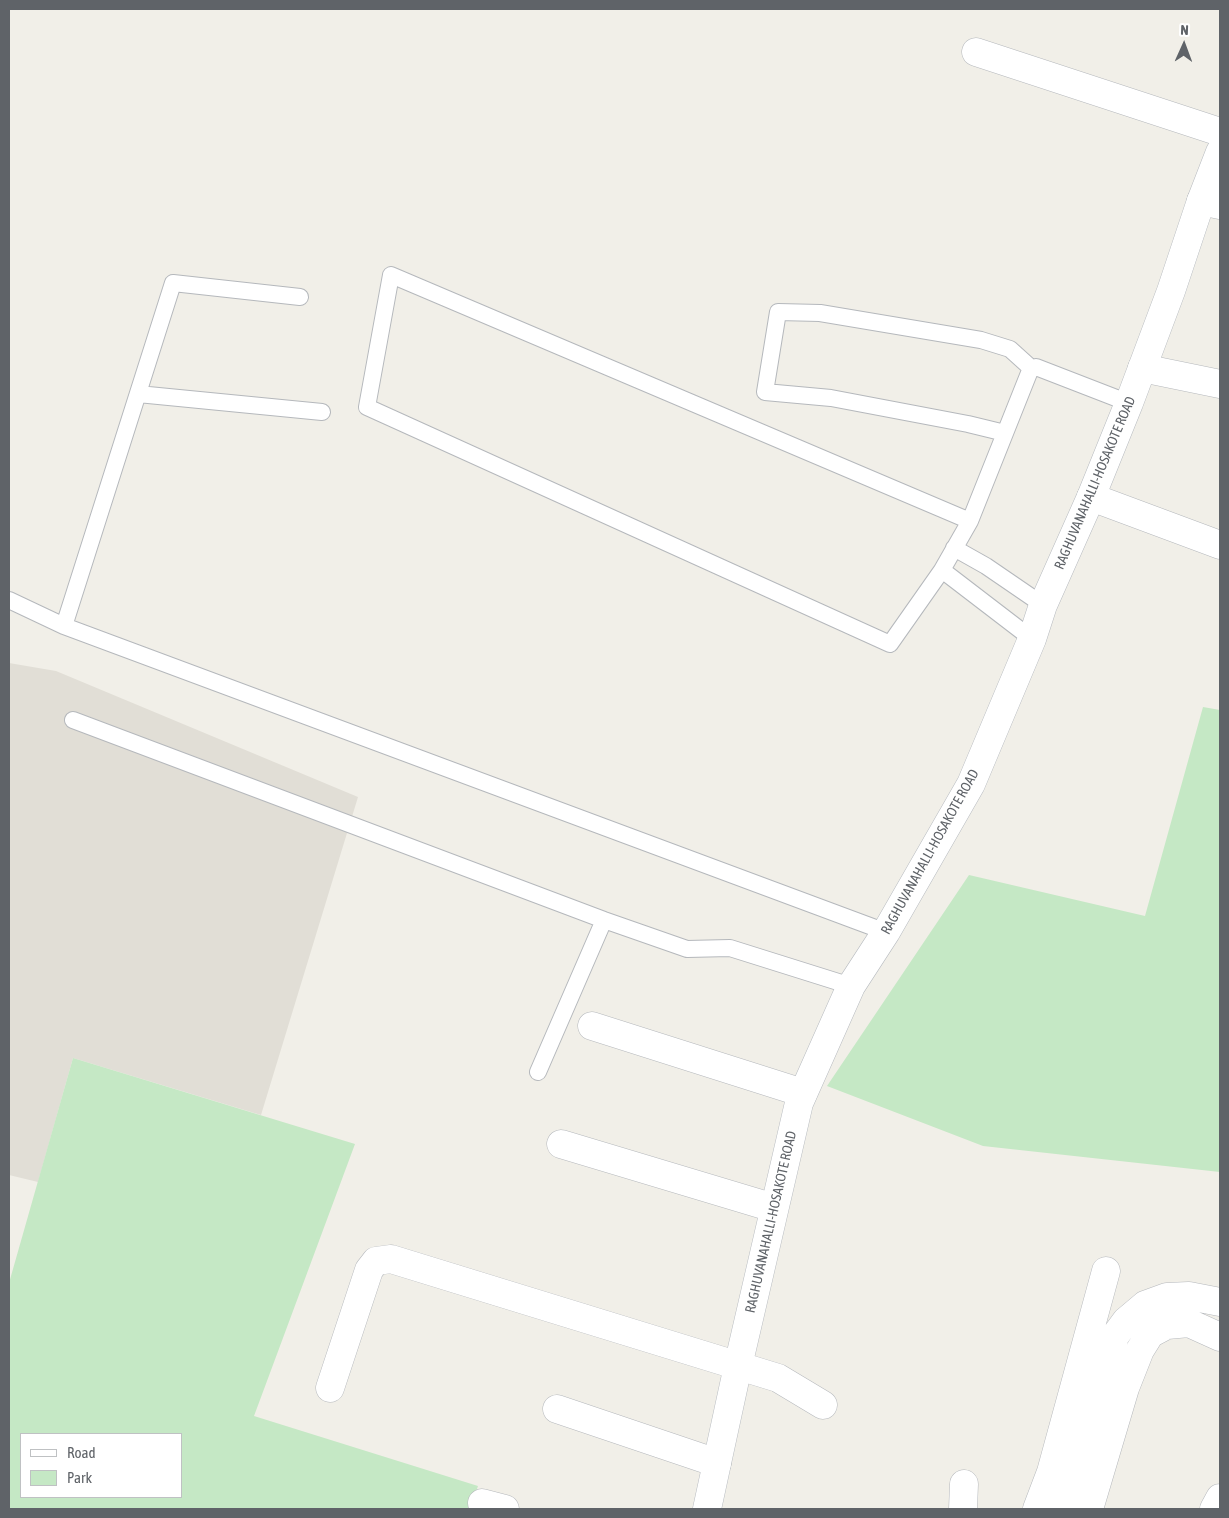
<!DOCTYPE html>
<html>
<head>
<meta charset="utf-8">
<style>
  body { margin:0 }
  #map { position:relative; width:1229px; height:1518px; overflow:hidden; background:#f1efe8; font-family:"Asap Condensed",sans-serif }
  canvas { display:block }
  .frame { position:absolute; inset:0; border:10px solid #5f6368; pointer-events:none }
  .legend { position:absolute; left:20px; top:1433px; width:162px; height:65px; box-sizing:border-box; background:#fff; border:1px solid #bfc1c3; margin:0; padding:6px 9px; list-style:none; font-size:15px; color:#5f6368 }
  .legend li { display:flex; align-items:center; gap:10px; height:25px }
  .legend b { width:25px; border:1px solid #bfc1c3 }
  .north { position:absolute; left:1159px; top:20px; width:50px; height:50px; -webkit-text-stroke:4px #fff; paint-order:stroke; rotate:2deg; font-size:14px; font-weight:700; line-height:20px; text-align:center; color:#5f6368 }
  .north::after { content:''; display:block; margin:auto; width:18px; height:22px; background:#5f6368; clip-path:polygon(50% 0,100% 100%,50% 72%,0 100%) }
</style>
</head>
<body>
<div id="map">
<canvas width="1229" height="1518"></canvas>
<div class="frame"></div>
<ul class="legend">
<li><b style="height:6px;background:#fff"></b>Road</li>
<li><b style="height:14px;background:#c5e8c5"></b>Park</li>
</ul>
<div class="north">N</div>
</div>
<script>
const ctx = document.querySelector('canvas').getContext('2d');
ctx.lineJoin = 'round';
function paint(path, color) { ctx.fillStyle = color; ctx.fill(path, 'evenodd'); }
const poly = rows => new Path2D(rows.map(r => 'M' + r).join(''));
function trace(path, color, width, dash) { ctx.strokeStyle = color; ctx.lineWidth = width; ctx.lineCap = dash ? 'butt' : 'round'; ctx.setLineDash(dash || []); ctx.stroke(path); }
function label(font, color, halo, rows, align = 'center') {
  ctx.font = font + ' "Asap Condensed",sans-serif'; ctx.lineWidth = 4.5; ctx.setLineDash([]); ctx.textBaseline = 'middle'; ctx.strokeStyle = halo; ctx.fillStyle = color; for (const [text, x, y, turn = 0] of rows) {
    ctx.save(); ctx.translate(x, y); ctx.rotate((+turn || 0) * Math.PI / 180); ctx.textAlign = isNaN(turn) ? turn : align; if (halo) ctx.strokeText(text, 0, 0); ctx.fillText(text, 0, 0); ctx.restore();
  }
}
paint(poly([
  [9,663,56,671,358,797,261,1115,73,1058,38,1182,9,1175]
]), '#e1ded6');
paint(poly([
  [1203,707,1220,710,1220,1172,983,1146,827,1086,969,875,1145,916],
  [73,1058,355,1144,254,1416,478,1486,470,1509,9,1509,9,1283],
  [21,1434,181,1434,181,1497,21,1497]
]), '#c5e8c5');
const lane = poly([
  [138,394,322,412],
  [1005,433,968,424,831,398,765,392,778,312,820,313,981,340,1010,349,1031,368],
  [970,521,391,275,367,407,890,644,942,570,1032,639],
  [954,548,986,566,1043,605],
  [942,570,970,521,1031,368,1036,367,1129,403],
  [9,600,64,626,886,932],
  [64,626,173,283,300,297],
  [73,720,604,920,687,949,730,948,851,986],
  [538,1072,604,920]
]);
const street = poly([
  [976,52,1220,132],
  [1201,201,1220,205],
  [1142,368,1220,384],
  [1091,497,1220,545],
  [592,1026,803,1093],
  [561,1144,774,1208],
  [330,1388,369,1270,376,1261,391,1259,778,1378,823,1405],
  [557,1409,717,1463],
  [482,1503,505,1509],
  [963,1509,964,1484],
  [1037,1509,1051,1472,1106,1271],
  [1062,1509,1115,1336,1126,1321,1145,1305,1167,1297,1189,1296,1220,1302],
  [1089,1509,1125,1388,1140,1350,1150,1334,1167,1325,1189,1323,1220,1337],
  [1214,1509,1220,1498]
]);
const secondary = poly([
  [707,1509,738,1366,799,1103,851,986,886,932,971,784,1032,639,1043,605,1091,497,1129,403,1171,291,1201,201,1220,152]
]);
trace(lane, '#b5b8bc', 18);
trace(street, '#b5b8bc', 29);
trace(secondary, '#b6babf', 29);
trace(lane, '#fff', 16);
trace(street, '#fff', 28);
trace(secondary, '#fff', 28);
label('14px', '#5f6368', '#fff', [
  ["RAGHUVANAHALLI-HOSAKOTE ROAD",1095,483,-67],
  ["RAGHUVANAHALLI-HOSAKOTE ROAD",930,852,-61],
  ["RAGHUVANAHALLI-HOSAKOTE ROAD",771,1222,-77]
]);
</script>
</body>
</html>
